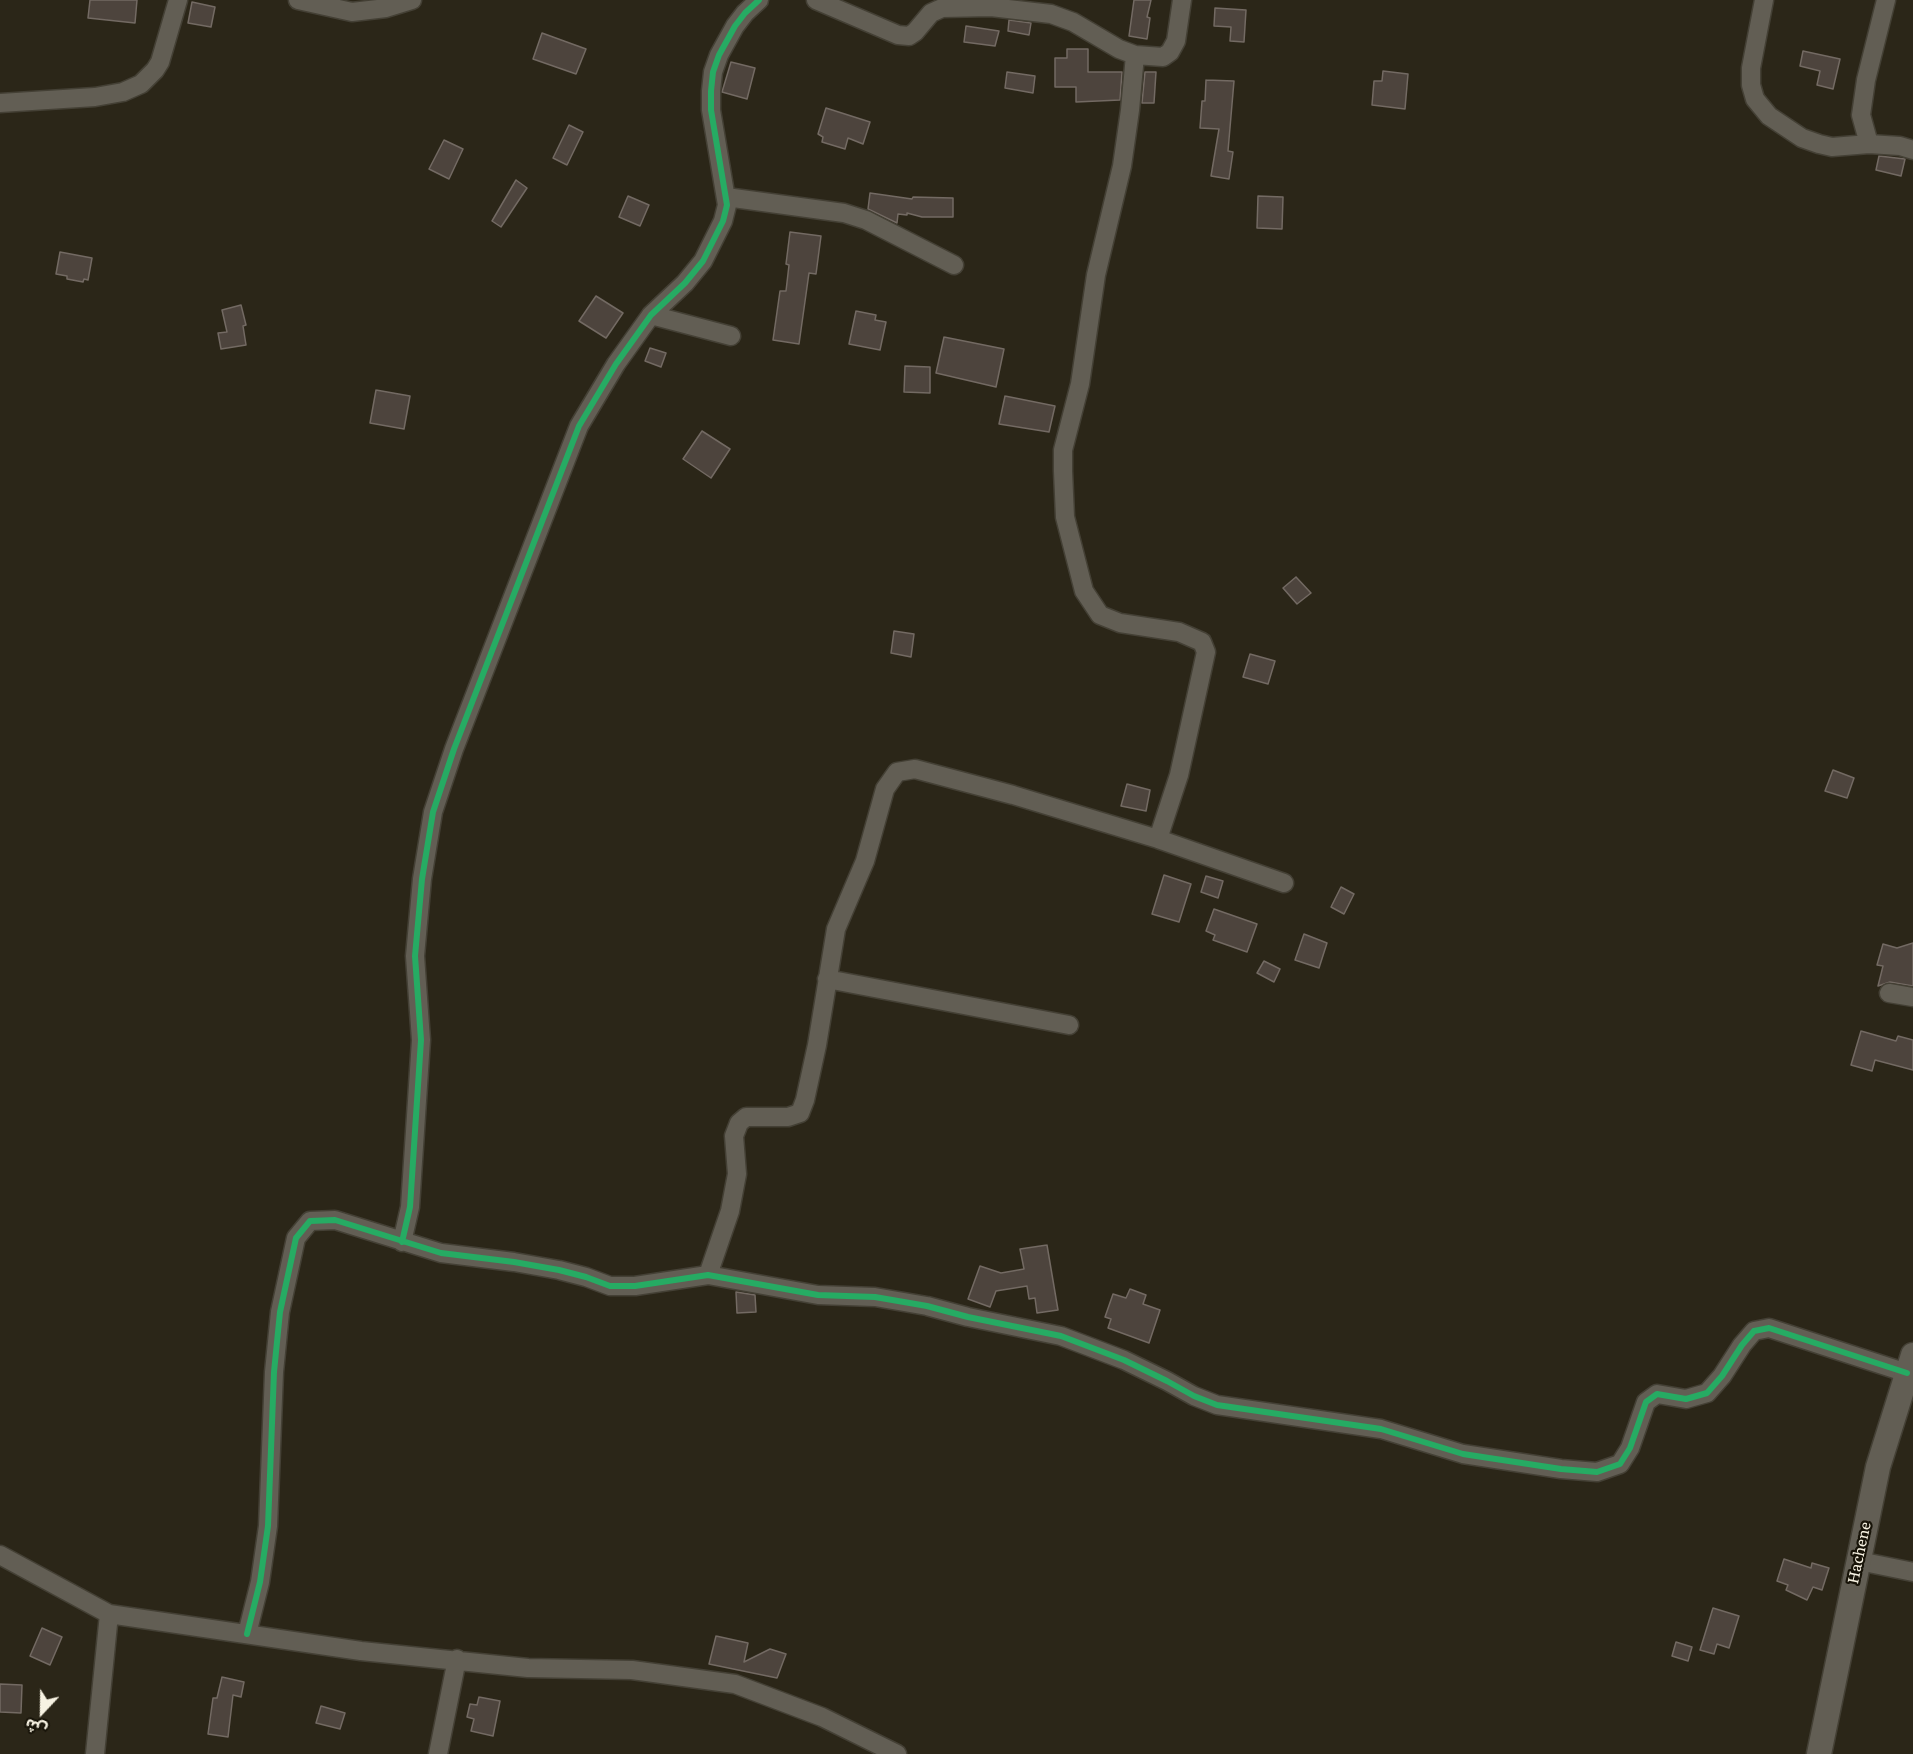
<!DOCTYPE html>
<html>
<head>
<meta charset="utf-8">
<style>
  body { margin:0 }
  #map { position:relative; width:1913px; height:1754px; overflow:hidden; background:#2b2618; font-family:Literata,"Noto Sans Arabic",serif }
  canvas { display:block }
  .north { position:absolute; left:12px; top:1682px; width:60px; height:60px; -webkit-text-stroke:4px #171308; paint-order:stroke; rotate:202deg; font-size:16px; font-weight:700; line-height:24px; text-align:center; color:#f7f2e2 }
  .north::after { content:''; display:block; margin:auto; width:21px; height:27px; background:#f7f2e2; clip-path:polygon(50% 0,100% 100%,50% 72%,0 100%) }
</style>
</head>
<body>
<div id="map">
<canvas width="1913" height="1754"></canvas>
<div class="north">ش</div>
</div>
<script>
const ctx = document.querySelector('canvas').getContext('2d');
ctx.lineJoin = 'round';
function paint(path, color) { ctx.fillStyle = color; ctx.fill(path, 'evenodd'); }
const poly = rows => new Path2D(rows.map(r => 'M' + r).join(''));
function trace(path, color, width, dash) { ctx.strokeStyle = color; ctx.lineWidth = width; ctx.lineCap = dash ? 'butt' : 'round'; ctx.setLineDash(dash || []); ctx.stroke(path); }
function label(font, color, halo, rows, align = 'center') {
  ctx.font = font + ' Literata,serif'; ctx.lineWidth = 4.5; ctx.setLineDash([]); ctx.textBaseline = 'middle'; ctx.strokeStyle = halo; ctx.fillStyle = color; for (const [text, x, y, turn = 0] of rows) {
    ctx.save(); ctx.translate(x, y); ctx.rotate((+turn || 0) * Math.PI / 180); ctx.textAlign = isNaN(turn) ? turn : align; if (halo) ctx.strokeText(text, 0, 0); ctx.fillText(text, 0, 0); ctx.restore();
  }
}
const building = poly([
  [90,0,137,0,135,23,88,18,90,0],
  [1134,0,1151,0,1147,17,1150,18,1147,39,1129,36,1134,0],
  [192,2,215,7,211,27,188,23,192,2],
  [1215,8,1246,10,1244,42,1230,41,1231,27,1214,26,1215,8],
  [1009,20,1031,23,1029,35,1008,31,1009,20],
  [966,26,999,31,995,46,964,42,966,26],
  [542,33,586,49,576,74,533,59,542,33],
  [1067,49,1088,49,1088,72,1122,72,1120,100,1076,102,1076,87,1055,87,1055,58,1067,58,1067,49],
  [1803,51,1840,59,1833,89,1817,85,1820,71,1800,66,1803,51],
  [731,62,755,68,747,99,722,92,731,62],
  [1383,71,1408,74,1405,109,1372,105,1374,81,1382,81,1383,71],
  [1007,72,1035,76,1033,93,1005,88,1007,72],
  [1145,72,1156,72,1154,103,1142,103,1145,72],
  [1206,80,1234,81,1228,151,1233,152,1229,179,1211,176,1219,129,1200,128,1202,101,1205,101,1206,80],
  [826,108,870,122,863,144,848,138,845,149,822,142,823,137,818,134,826,108],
  [569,125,583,132,567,165,553,158,569,125],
  [444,140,463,149,449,179,429,169,444,140],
  [1879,156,1905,159,1901,176,1876,170,1879,156],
  [516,180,527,188,501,227,492,221,516,180],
  [870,193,912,199,913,197,953,198,953,217,922,217,907,213,907,215,898,214,897,223,868,209,870,193],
  [628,196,649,205,640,226,619,217,628,196],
  [1258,196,1283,197,1282,229,1257,228,1258,196],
  [790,232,821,236,816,274,809,273,799,344,773,340,780,291,786,291,789,265,786,264,790,232],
  [60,252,92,258,88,280,84,279,83,282,67,279,67,276,56,274,60,252],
  [596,296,623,313,606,338,579,321,596,296],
  [241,305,246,325,243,326,246,345,221,349,218,333,227,332,222,310,241,305],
  [856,311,876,315,875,320,886,322,880,350,849,344,856,311],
  [944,337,1004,349,996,387,936,373,944,337],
  [650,348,666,353,661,367,645,361,650,348],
  [905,366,930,367,930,393,904,392,905,366],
  [376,390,410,396,404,429,370,423,376,390],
  [1005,396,1055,406,1049,432,999,424,1005,396],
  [702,431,730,449,711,478,683,459,702,431],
  [1296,577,1311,593,1297,604,1283,588,1296,577],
  [894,631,914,634,911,657,891,653,894,631],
  [1250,654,1275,661,1268,684,1243,677,1250,654],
  [1833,770,1854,778,1847,798,1825,791,1833,770],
  [1127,784,1150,790,1146,811,1121,806,1127,784],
  [1164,875,1191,884,1179,922,1152,914,1164,875],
  [1206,876,1223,881,1218,898,1201,892,1206,876],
  [1341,887,1354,894,1344,914,1331,907,1341,887],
  [1214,909,1257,924,1247,952,1213,940,1215,935,1206,931,1214,909],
  [1304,934,1327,943,1319,968,1295,960,1304,934],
  [1913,943,1913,986,1890,982,1878,986,1883,966,1877,965,1883,944,1897,948,1913,943],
  [1264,961,1280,969,1274,982,1257,973,1264,961],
  [1861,1031,1896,1041,1898,1036,1913,1040,1913,1070,1875,1060,1872,1071,1851,1065,1861,1031],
  [1047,1245,1058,1310,1037,1313,1035,1298,1029,1299,1027,1286,996,1291,990,1307,968,1299,980,1266,1001,1273,1024,1269,1020,1249,1047,1245],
  [1130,1289,1146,1295,1143,1304,1160,1310,1149,1343,1108,1328,1111,1319,1105,1317,1113,1294,1126,1298,1130,1289],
  [736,1292,755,1295,756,1312,737,1313,736,1292],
  [1784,1559,1811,1568,1812,1563,1829,1568,1822,1590,1813,1587,1807,1600,1786,1590,1788,1585,1777,1581,1784,1559],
  [1713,1608,1739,1616,1729,1648,1717,1644,1714,1654,1700,1650,1713,1608],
  [42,1628,62,1637,50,1665,30,1656,42,1628],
  [716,1636,748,1643,744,1662,770,1649,786,1654,777,1678,709,1664,716,1636],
  [1676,1642,1692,1647,1688,1661,1672,1656,1676,1642],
  [222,1677,244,1682,241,1697,233,1695,228,1737,208,1734,213,1698,217,1698,222,1677],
  [0,1684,22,1685,21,1713,0,1712,0,1684],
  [479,1697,500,1701,493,1736,471,1731,474,1719,467,1717,470,1704,477,1705,479,1697],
  [321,1706,345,1713,340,1729,316,1723,321,1706]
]);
paint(building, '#4d443d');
trace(building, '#736a63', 1.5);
const street = poly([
  [298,0,352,12,386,8,412,0],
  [816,0,898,35,909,36,915,32,931,13,942,8,991,7,1051,14,1073,22,1119,49,1135,55,1163,57,1170,52,1176,41,1182,0],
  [1764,0,1751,68,1751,85,1755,99,1769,116,1802,138,1819,144,1832,147,1869,144,1900,146,1913,150],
  [1135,55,1130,110,1122,166,1096,275,1080,384,1063,450,1063,471,1065,517,1084,591,1100,615,1120,623,1179,632,1202,642,1206,652,1179,775,1158,839],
  [0,103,95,97,123,92,141,84,155,70,160,62,178,0],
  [1869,144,1861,115,1866,80,1886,0],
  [726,197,844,213,866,220,954,265],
  [651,315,731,336],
  [827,979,1069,1025],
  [1889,993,1913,997],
  [402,1242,410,1207,421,1040,415,956,422,879,433,812,454,749,579,426,616,364,651,315,685,283,703,261,723,221,727,205,711,110,711,91,713,72,719,55,735,26,745,13,759,0],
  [708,1275,730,1211,737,1174,734,1136,739,1123,746,1117,788,1117,800,1113,805,1100,817,1045,836,929,865,861,885,789,897,772,915,769,1013,795,1158,839,1284,883],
  [0,1555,109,1614,361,1651,528,1668,632,1670,735,1684,822,1717,897,1754],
  [1859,1561,1913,1572],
  [247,1634,260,1582,268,1526,274,1372,280,1312,296,1238,310,1221,335,1220,441,1253,514,1262,559,1270,586,1277,610,1286,635,1286,708,1275,818,1295,875,1297,927,1306,968,1317,1061,1336,1124,1360,1167,1381,1194,1396,1217,1405,1381,1429,1463,1454,1561,1469,1597,1472,1620,1464,1630,1448,1646,1402,1657,1394,1686,1399,1707,1393,1722,1376,1742,1345,1754,1331,1769,1328,1907,1373],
  [95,1754,109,1614],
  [438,1754,457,1659]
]);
const secondary = poly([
  [1819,1754,1878,1467,1913,1355]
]);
trace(street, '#444035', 21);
trace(secondary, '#444035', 27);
trace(street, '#625e54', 18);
trace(secondary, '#625e54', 24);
trace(poly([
  [402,1242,410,1207,421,1040,415,956,422,879,433,812,454,749,579,426,616,364,651,315,685,283,703,261,723,221,727,205,711,110,711,91,713,72,719,55,735,26,745,13,759,0],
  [247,1634,260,1582,268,1526,274,1372,280,1312,296,1238,310,1221,335,1220,441,1253,514,1262,559,1270,586,1277,610,1286,635,1286,708,1275,818,1295,875,1297,927,1306,968,1317,1061,1336,1124,1360,1167,1381,1194,1396,1217,1405,1381,1429,1463,1454,1561,1469,1597,1472,1620,1464,1630,1448,1646,1402,1657,1394,1686,1399,1707,1393,1722,1376,1742,1345,1754,1331,1769,1328,1907,1373]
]), '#26ab63', 6);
label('15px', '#f7f2e2', '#171308', [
  ["Hachene",1860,1553,-78]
]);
</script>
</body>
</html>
